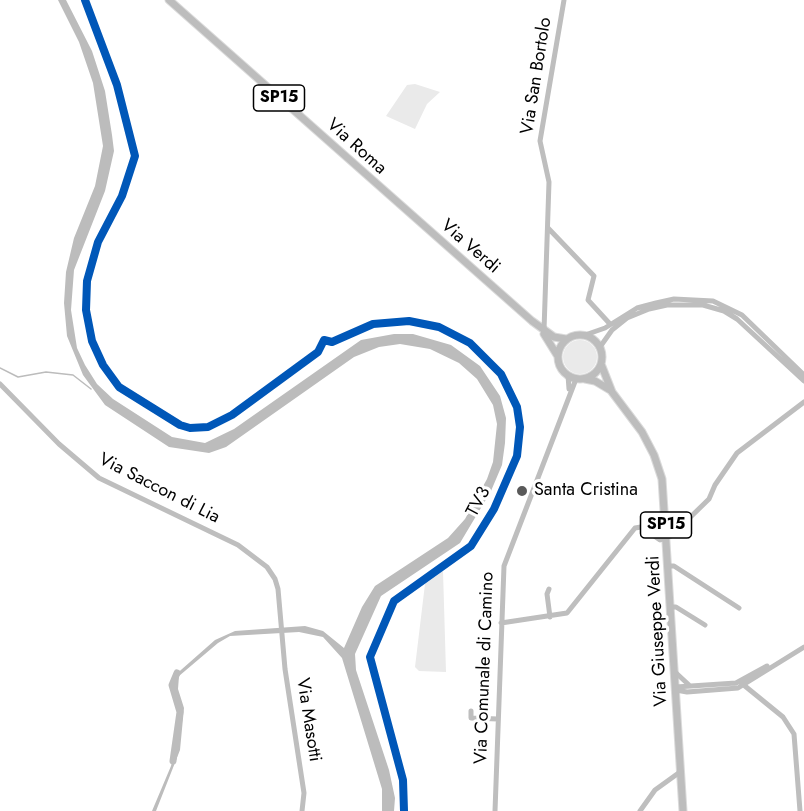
<!DOCTYPE html>
<html>
<head>
<meta charset="utf-8">
<style>
  body { margin:0 }
  canvas { display:block; background:#fff }
</style>
</head>
<body>
<canvas width="804" height="811"></canvas>
<script>
const ctx = document.querySelector('canvas').getContext('2d');
ctx.lineJoin = 'round';
function paint(path, color) { ctx.fillStyle = color; ctx.fill(path, 'evenodd'); }
const poly = rows => new Path2D(rows.map(r => 'M' + r).join(''));
function trace(path, color, width, dash) { ctx.strokeStyle = color; ctx.lineWidth = width; ctx.lineCap = dash ? 'butt' : 'round'; ctx.setLineDash(dash || []); ctx.stroke(path); }
function label(font, color, halo, rows, align = 'center') {
  ctx.font = font + ' Jost,sans-serif'; ctx.lineWidth = 6; ctx.setLineDash([]); ctx.textBaseline = 'middle'; ctx.strokeStyle = halo; ctx.fillStyle = color; for (const [text, x, y, turn = 0] of rows) {
    ctx.save(); ctx.translate(x, y); ctx.rotate((+turn || 0) * Math.PI / 180); ctx.textAlign = isNaN(turn) ? turn : align; if (halo) ctx.strokeText(text, 0, 0); ctx.fillText(text, 0, 0); ctx.restore();
  }
}
paint(poly([
  [415,84,440,92,427,104,415,129,386,116,407,85],
  '563 357a17 17 0 1 1 34 0a17 17 0 1 1-34 0Z',
  [443,571,446,672,419,671,415,667,425,584]
]), '#eaeaea');
paint(poly([
  [58,0,66,0,92,51,105,91,112,135,114,151,105,191,74,270,71,310,77,348,85,365,97,384,113,399,172,437,205,443,234,429,361,340,394,334,413,334,451,345,480,366,500,396,506,418,505,443,502,465,491,491,460,543,381,596,355,654,356,670,389,770,395,798,394,811,382,811,382,789,342,658,323,637,299,632,230,636,218,643,179,676,178,689,184,708,180,750,156,811,152,811,171,766,176,745,180,704,173,677,215,640,235,631,305,626,323,631,344,648,362,607,375,586,448,538,465,519,487,479,493,462,497,424,493,405,477,379,459,363,430,349,400,344,379,347,354,357,226,447,209,453,169,447,105,405,83,375,67,336,64,303,66,272,74,238,95,186,103,146,93,83,79,42]
]), '#bcbcbc');
trace(poly([
  [0,368,18,377,46,372,73,375,91,389]
]), '#bcbcbc', 1.5);
trace(poly([
  [173,761,180,712,172,685,177,673]
]), '#bcbcbc', 7);
const major = poly([
  [169,0,532,321,554,337,566,339],
  [544,334,557,355],
  '558 357a22 22 0 1 1 44 0a22 22 0 1 1-44 0Z',
  [601,364,612,392,642,432,654,455,662,479,683,811],
  [585,379,595,381,610,390]
]);
trace(major, '#dbdbdb', 9);
trace(poly([
  [548,228,594,276,588,300,610,324],
  [544,330,549,182,540,141,564,0],
  [585,335,605,328,637,308,656,303,674,299,713,301,742,315,804,375],
  [600,347,612,330,627,318,649,309,667,305,703,305,724,311,737,319,804,381],
  [568,375,569,389],
  [0,384,59,444,99,478,238,545,267,567,275,579,278,589,285,669,304,793,302,811],
  [669,566,674,566,739,608],
  [549,589,547,594,550,617],
  [671,607,676,607,705,625],
  [501,623,567,613,635,528,641,527,660,540,671,536,709,499,715,485,737,453,804,402],
  [675,672,689,685],
  [740,682,783,717,794,734,800,811],
  [676,687,736,683,767,666],
  [676,690,687,692,738,688,804,647],
  [471,711,471,718,498,719],
  [495,811,504,566,576,379],
  [640,811,655,790,680,772]
]), '#bebebe', 5);
trace(major, '#bdbdbd', 7);
trace(poly([
  [85,0,117,85,135,156,122,196,98,242,87,281,86,310,92,341,103,365,119,387,180,425,190,428,208,427,232,415,318,352,324,340,332,342,373,324,409,321,439,327,470,343,501,374,517,407,520,427,517,456,494,509,471,546,394,601,370,657,403,780,404,811]
]), '#0057b8', 8);
for (const [x, y, r, color] of [
  [522,491,6,"#595959"]
]) { const dot = new Path2D(); dot.arc(x, y, r, 0, 2 * Math.PI); ctx.fillStyle = color; ctx.fill(dot); trace(dot, '#fff', 2); }
for (const [x, y, w] of [
  [279,98,51],
  [666,525,51]
]) { const box = new Path2D(); box.roundRect(x - w / 2, y - 13, w, 26, 4.5); ctx.fillStyle = '#fff'; ctx.fill(box); trace(box, '#000', 1.5); }
label('bold 16px', '#000', null, [
  ["SP15",279,98],
  ["SP15",666,525]
]);
label('18px', '#000', '#fff', [
  ["Via San Bortolo",537,76,-81],
  ["Via Roma",356,147,42],
  ["Via Verdi",470,247,41],
  ["Via Saccon di Lia",159,489,27],
  ["TV3",479,502,-62],
  ["Via Giuseppe Verdi",658,631,-93],
  ["Via Comunale di Camino",485,668,-88],
  ["Via Masotti",308,720,81]
]);
label('18px', '#000', '#fff', [
  ["Santa Cristina",534,491]
], 'left');
</script>
</body>
</html>
